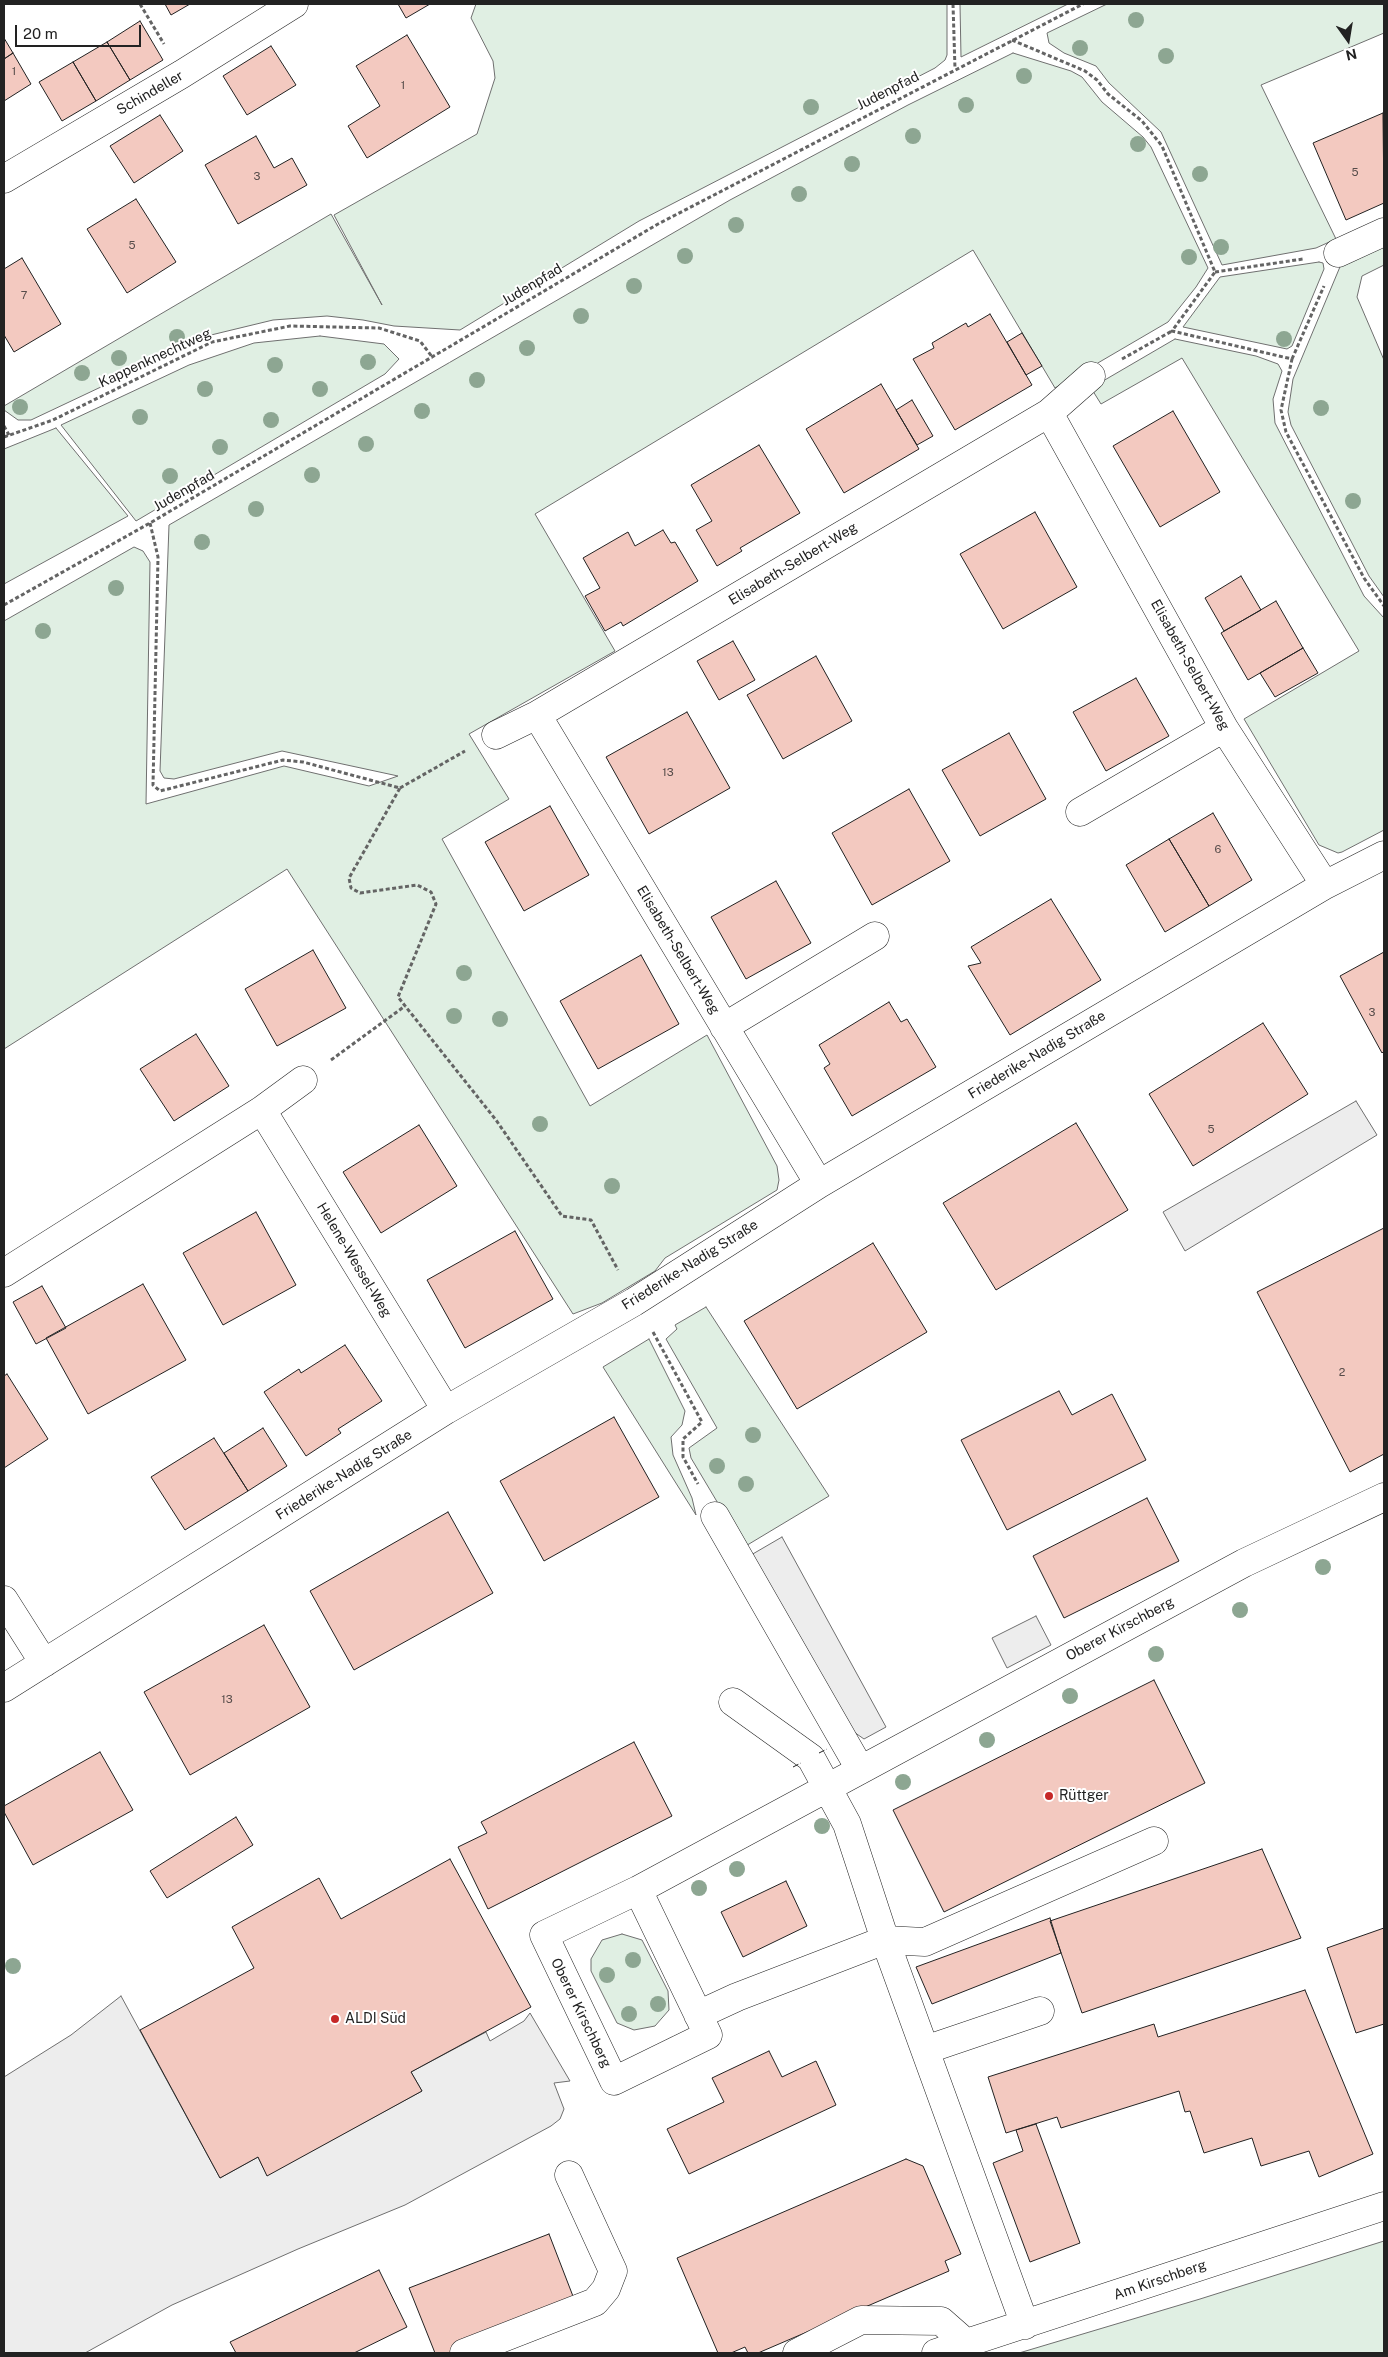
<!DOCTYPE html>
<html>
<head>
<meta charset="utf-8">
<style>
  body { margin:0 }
  #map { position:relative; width:1388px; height:2357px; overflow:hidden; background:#fff; font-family:"Public Sans",sans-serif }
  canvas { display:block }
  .frame { position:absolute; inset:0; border:5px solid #222; pointer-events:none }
  .north { position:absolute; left:1323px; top:15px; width:50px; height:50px; -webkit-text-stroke:4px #fff; paint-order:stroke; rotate:167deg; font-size:14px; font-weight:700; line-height:20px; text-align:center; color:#222 }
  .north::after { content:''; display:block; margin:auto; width:18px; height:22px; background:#222; clip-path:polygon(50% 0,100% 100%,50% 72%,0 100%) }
  .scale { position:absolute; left:15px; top:25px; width:126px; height:22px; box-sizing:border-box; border:2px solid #222; border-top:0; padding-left:6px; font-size:15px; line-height:18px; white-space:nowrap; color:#222; -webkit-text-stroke:4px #fff; paint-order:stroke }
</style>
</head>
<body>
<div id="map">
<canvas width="1388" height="2357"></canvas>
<div class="frame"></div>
<div class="north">N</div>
<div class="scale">20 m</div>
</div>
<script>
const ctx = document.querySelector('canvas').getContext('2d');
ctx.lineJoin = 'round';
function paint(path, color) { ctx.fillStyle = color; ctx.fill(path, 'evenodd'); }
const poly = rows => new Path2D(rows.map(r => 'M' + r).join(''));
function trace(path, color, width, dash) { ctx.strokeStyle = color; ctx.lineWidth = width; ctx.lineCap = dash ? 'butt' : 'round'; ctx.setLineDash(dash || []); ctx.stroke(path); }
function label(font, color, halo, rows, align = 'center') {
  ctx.font = font + ' "Public Sans",sans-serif'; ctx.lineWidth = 4; ctx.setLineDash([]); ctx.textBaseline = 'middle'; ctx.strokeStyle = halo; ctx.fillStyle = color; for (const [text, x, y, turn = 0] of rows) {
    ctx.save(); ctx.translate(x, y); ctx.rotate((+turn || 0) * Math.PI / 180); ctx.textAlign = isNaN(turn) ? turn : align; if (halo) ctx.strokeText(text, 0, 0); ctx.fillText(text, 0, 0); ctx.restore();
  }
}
const green = poly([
  [476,4,947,4,947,55,945,60,935,68,639,221,460,330,394,326,363,320,327,316,273,320,211,335,31,420,18,420,4,410,4,406,331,214,382,305,334,215,477,134,495,78,493,61,471,18,476,4],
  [960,4,1068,4,961,57,960,4],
  [1107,4,1384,4,1384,33,1261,85,1336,239,1316,248,1222,265,1161,132,1109,83,1096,66,1064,53,1049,43,1047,33,1107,4],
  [1013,53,1071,71,1082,77,1102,102,1143,137,1151,147,1208,268,1196,287,1168,322,1055,388,973,250,535,514,615,651,469,734,509,799,442,839,590,1106,707,1035,777,1166,779,1180,777,1190,665,1258,655,1271,602,1303,573,1314,287,869,4,1049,4,621,134,547,143,551,150,562,146,804,284,766,369,786,398,776,282,751,174,779,164,778,160,771,169,525,730,200,908,105,1013,53],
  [1384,243,1384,265,1362,276,1357,297,1384,360,1384,597,1369,576,1291,425,1288,412,1293,379,1342,262,1384,243],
  [1319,262,1323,263,1324,269,1292,346,1287,349,1183,327,1220,277,1319,262],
  [320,336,384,344,399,359,385,374,136,521,61,425,189,365,254,343,320,336],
  [1175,339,1256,356,1278,364,1282,371,1273,399,1275,423,1364,596,1384,618,1384,830,1342,852,1338,853,1319,845,1244,719,1359,651,1182,358,1101,404,1091,388,1175,339],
  [56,428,128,516,4,584,4,449,56,428],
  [706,1307,829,1496,744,1547,691,1458,689,1448,717,1428,666,1339,677,1329,675,1325,706,1307],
  [649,1339,685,1411,682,1425,671,1437,673,1455,692,1498,696,1515,603,1367,649,1339],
  [622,1934,642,1940,668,1991,669,2010,655,2026,634,2030,617,2023,591,1971,591,1959,602,1940,622,1934],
  [1384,2241,1384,2353,1019,2353,1200,2299,1384,2241]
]);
paint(green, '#e0efe3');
trace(green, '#6f6f6f', 1);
const parking = poly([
  [1356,1101,1377,1135,1185,1251,1163,1212,1356,1101],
  [782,1537,886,1727,864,1739,851,1730,751,1555,782,1537],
  [1036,1616,1051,1645,1007,1668,992,1638,1036,1616],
  [121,1996,220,2178,258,2157,267,2175,422,2091,411,2072,486,2032,490,2041,524,2021,530,2013,570,2081,554,2083,564,2109,560,2119,551,2126,405,2205,298,2249,172,2305,85,2353,4,2353,4,2077,71,2035,121,1996]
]);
paint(parking, '#ededed');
trace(parking, '#6f6f6f', 1);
const building = poly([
  [165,4,190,4,171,15,165,4],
  [398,4,430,4,406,18,398,4],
  [140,21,163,60,130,80,107,42,140,21],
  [407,35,450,107,367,158,348,126,380,106,356,66,407,35],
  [4,38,13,53,4,59,4,38],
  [107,42,130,80,96,101,73,62,107,42],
  [271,46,296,85,247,115,223,76,271,46],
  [13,53,31,84,4,101,4,59,13,53],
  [73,62,96,101,62,121,39,82,73,62],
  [1383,113,1384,203,1346,220,1313,143,1383,113],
  [160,115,183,151,134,183,110,146,160,115],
  [256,136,274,168,292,158,307,185,238,224,205,165,256,136],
  [136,199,176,262,127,293,87,229,136,199],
  [22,258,61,324,14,352,4,335,4,269,22,258],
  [990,314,1032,385,955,430,913,359,934,348,932,343,966,323,968,327,990,314],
  [1022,333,1042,366,1026,375,1007,342,1022,333],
  [881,384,919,449,844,493,806,429,881,384],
  [912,400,933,436,917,445,896,410,912,400],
  [1173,411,1220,492,1160,527,1113,446,1173,411],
  [759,445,800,513,740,548,742,551,717,566,696,530,712,521,691,485,759,445],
  [1035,512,1077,587,1003,629,960,554,1035,512],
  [663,530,671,543,675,542,698,581,623,626,621,622,605,631,585,596,600,588,583,558,628,532,635,546,663,530],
  [1241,576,1261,610,1224,631,1205,598,1241,576],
  [1276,601,1303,648,1248,680,1221,633,1276,601],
  [733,641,755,680,719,700,697,661,733,641],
  [1303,648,1318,673,1275,697,1260,673,1303,648],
  [816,656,852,721,783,759,747,695,816,656],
  [1136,678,1169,736,1106,771,1073,712,1136,678],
  [687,712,730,788,649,834,606,757,687,712],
  [1009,733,1046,799,980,836,942,770,1009,733],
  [909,789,950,861,872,905,832,833,909,789],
  [550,806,589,875,524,911,485,842,550,806],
  [1213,813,1252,880,1209,906,1169,839,1213,813],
  [1169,839,1209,906,1165,932,1126,865,1169,839],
  [776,881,811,943,746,979,711,917,776,881],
  [1051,899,1101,980,1010,1035,968,966,981,963,971,947,1051,899],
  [313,950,346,1008,277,1046,245,989,313,950],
  [1384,952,1384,1051,1382,1053,1340,976,1384,952],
  [641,955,679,1024,598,1069,560,1001,641,955],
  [889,1002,901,1022,907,1019,936,1067,852,1116,824,1068,830,1064,819,1045,889,1002],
  [1263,1023,1308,1094,1193,1166,1149,1094,1263,1023],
  [196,1034,229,1086,174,1121,140,1069,196,1034],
  [1076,1123,1128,1210,996,1290,943,1203,1076,1123],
  [419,1125,457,1186,381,1233,343,1172,419,1125],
  [256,1212,296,1285,223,1325,183,1253,256,1212],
  [1384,1228,1384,1454,1350,1472,1257,1292,1384,1228],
  [515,1231,553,1299,465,1348,427,1280,515,1231],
  [873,1243,927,1332,797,1409,744,1321,873,1243],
  [143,1284,186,1360,88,1414,46,1338,143,1284],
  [42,1286,66,1328,36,1344,13,1302,42,1286],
  [345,1345,382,1401,338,1429,341,1433,306,1456,264,1392,299,1369,301,1373,345,1345],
  [7,1374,48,1439,4,1468,4,1376,7,1374],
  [1059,1391,1072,1415,1112,1394,1146,1460,1007,1530,961,1440,1059,1391],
  [614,1417,659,1497,544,1561,500,1481,614,1417],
  [263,1428,287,1466,248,1491,224,1453,263,1428],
  [214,1438,248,1491,185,1530,151,1477,214,1438],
  [1147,1498,1179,1561,1064,1618,1033,1556,1147,1498],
  [448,1512,493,1593,354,1670,310,1591,448,1512],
  [264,1625,310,1707,190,1775,144,1692,264,1625],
  [1154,1680,1205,1783,944,1912,893,1810,1154,1680],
  [634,1742,672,1816,488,1909,458,1847,487,1833,481,1822,634,1742],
  [100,1752,133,1810,33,1865,4,1812,4,1806,100,1752],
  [236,1817,253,1845,167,1898,150,1871,236,1817],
  [1262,1849,1301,1938,1082,2013,1050,1921,1262,1849],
  [450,1859,531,2007,411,2072,422,2091,267,2176,258,2157,220,2178,140,2030,254,1968,232,1927,319,1878,341,1919,450,1859],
  [786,1881,807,1926,743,1957,721,1912,786,1881],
  [1050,1918,1061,1953,932,2004,916,1967,1050,1918],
  [1384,1928,1384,2024,1356,2033,1327,1948,1384,1928],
  [1305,1990,1373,2154,1319,2177,1309,2151,1261,2166,1252,2138,1204,2153,1190,2111,1185,2112,1179,2091,1061,2128,1057,2117,1006,2133,988,2077,1154,2024,1158,2037,1305,1990],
  [769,2051,782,2077,816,2061,836,2105,689,2174,667,2129,724,2102,712,2078,769,2051],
  [1036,2124,1080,2243,1030,2262,993,2163,1023,2151,1016,2130,1036,2124],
  [906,2159,923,2166,961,2254,945,2261,949,2271,758,2353,748,2353,745,2347,731,2353,718,2353,677,2258,906,2159],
  [549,2234,576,2304,449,2353,435,2353,409,2288,549,2234],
  [379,2270,407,2327,354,2353,236,2353,230,2342,379,2270]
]);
paint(building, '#f3c9c0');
trace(building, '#222', 1);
const minor = poly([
  [4,179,182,74,294,4],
  [1338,253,1384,232],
  [1049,413,1224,728,1325,885],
  [537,715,819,1184],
  [496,735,537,715,1049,413,1091,376],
  [1080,812,1224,728],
  [724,1027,875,936],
  [262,1110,446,1410],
  [4,1273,262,1110,303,1080],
  [715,1516,860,1769],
  [4,1600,44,1663],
  [4,1688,446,1410,634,1302,819,1184,1325,885,1384,855],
  [733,1702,811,1758,847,1824,885,1940,1025,2325],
  [638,1890,708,2035,614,2081,544,1935,638,1890,1244,1563,1384,1497],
  [698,2015,737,1997,885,1940,925,1942,1154,1841],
  [925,2050,1040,2011],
  [464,2353,595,2302,606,2289,613,2271,569,2175],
  [797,2353,861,2320,941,2321,966,2343],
  [936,2353,1384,2206]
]);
trace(minor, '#222', 29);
trace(poly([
  [140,4,164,44],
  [953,4,955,69],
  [1012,40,1085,71,1097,80,1108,94,1142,121,1162,146,1215,272,1172,331,1292,359,1281,410,1286,432,1364,578,1384,606],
  [1215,272,1303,259],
  [1122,359,1172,331],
  [1292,359,1324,286],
  [4,426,9,435],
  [4,437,53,420,212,342,290,326,379,328,420,341,433,358],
  [150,523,158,557,153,785,160,791,283,760,303,762,400,788,349,878,351,888,360,893,417,885,431,892,436,904,398,997,496,1120,562,1216,591,1220,618,1270],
  [4,605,150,523,658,224,1083,4],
  [400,788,465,751],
  [331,1060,405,1006],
  [653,1332,702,1422,683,1439,683,1457,698,1484]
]), '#646464', 3, [4, 2.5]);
trace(minor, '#fff', 28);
trace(poly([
  [819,1753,827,1749],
  [793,1767,801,1763]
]), '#222', 1, [6, 2.5]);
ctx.fillStyle = '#8da692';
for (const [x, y] of [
  [1136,20],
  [1080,48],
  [1166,56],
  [1024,76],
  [966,105],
  [811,107],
  [913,136],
  [1138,144],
  [852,164],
  [1200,174],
  [799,194],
  [736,225],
  [1221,247],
  [685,256],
  [1189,257],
  [634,286],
  [581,316],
  [177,337],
  [1284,339],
  [527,348],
  [119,358],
  [368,362],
  [275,365],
  [82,373],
  [477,380],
  [205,389],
  [320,389],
  [20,407],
  [1321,408],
  [422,411],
  [140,417],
  [271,420],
  [366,444],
  [220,447],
  [312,475],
  [170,476],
  [1353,501],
  [256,509],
  [202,542],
  [116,588],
  [43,631],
  [464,973],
  [454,1016],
  [500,1019],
  [540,1124],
  [612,1186],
  [753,1435],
  [717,1466],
  [746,1484],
  [1323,1567],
  [1240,1610],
  [1156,1654],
  [1070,1696],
  [987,1740],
  [903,1782],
  [822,1826],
  [737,1869],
  [699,1888],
  [633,1960],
  [13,1966],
  [607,1975],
  [658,2004],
  [629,2014]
]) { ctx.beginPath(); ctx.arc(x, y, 8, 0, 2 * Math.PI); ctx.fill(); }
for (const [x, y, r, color] of [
  [1049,1796,5,"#c62828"],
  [335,2019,5,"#c62828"]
]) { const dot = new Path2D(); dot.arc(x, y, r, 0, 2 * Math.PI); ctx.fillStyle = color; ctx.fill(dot); trace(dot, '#fff', 2); }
label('11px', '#564c4a', null, [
  ["1",14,72],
  ["1",403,86],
  ["5",1355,173],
  ["3",257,177],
  ["5",132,246],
  ["7",24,296],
  ["13",668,773],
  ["6",1218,850],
  ["3",1372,1013],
  ["5",1211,1130],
  ["2",1342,1373],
  ["13",227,1700]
]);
label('14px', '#222', '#fff', [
  ["Judenpfad",888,91,-27],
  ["Schindeller",150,93,-30],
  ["Judenpfad",532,285,-31],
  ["Kappenknechtweg",155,358,-25],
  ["Judenpfad",184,491,-30],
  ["Elisabeth-Selbert-Weg",793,564,-31],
  ["Elisabeth-Selbert-Weg",1190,665,61],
  ["Elisabeth-Selbert-Weg",678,950,59],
  ["Friederike-Nadig Straße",1037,1055,-31],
  ["Helene-Wessel-Weg",354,1260,59],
  ["Friederike-Nadig Straße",690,1265,-32],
  ["Friederike-Nadig Straße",344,1475,-32],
  ["Oberer Kirschberg",1120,1629,-28],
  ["Oberer Kirschberg",581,2013,64],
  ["Am Kirschberg",1160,2280,-19]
]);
label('14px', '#222', '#fff', [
  ["Rüttger",1059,1796],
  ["ALDI Süd",345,2019]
], 'left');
</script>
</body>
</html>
